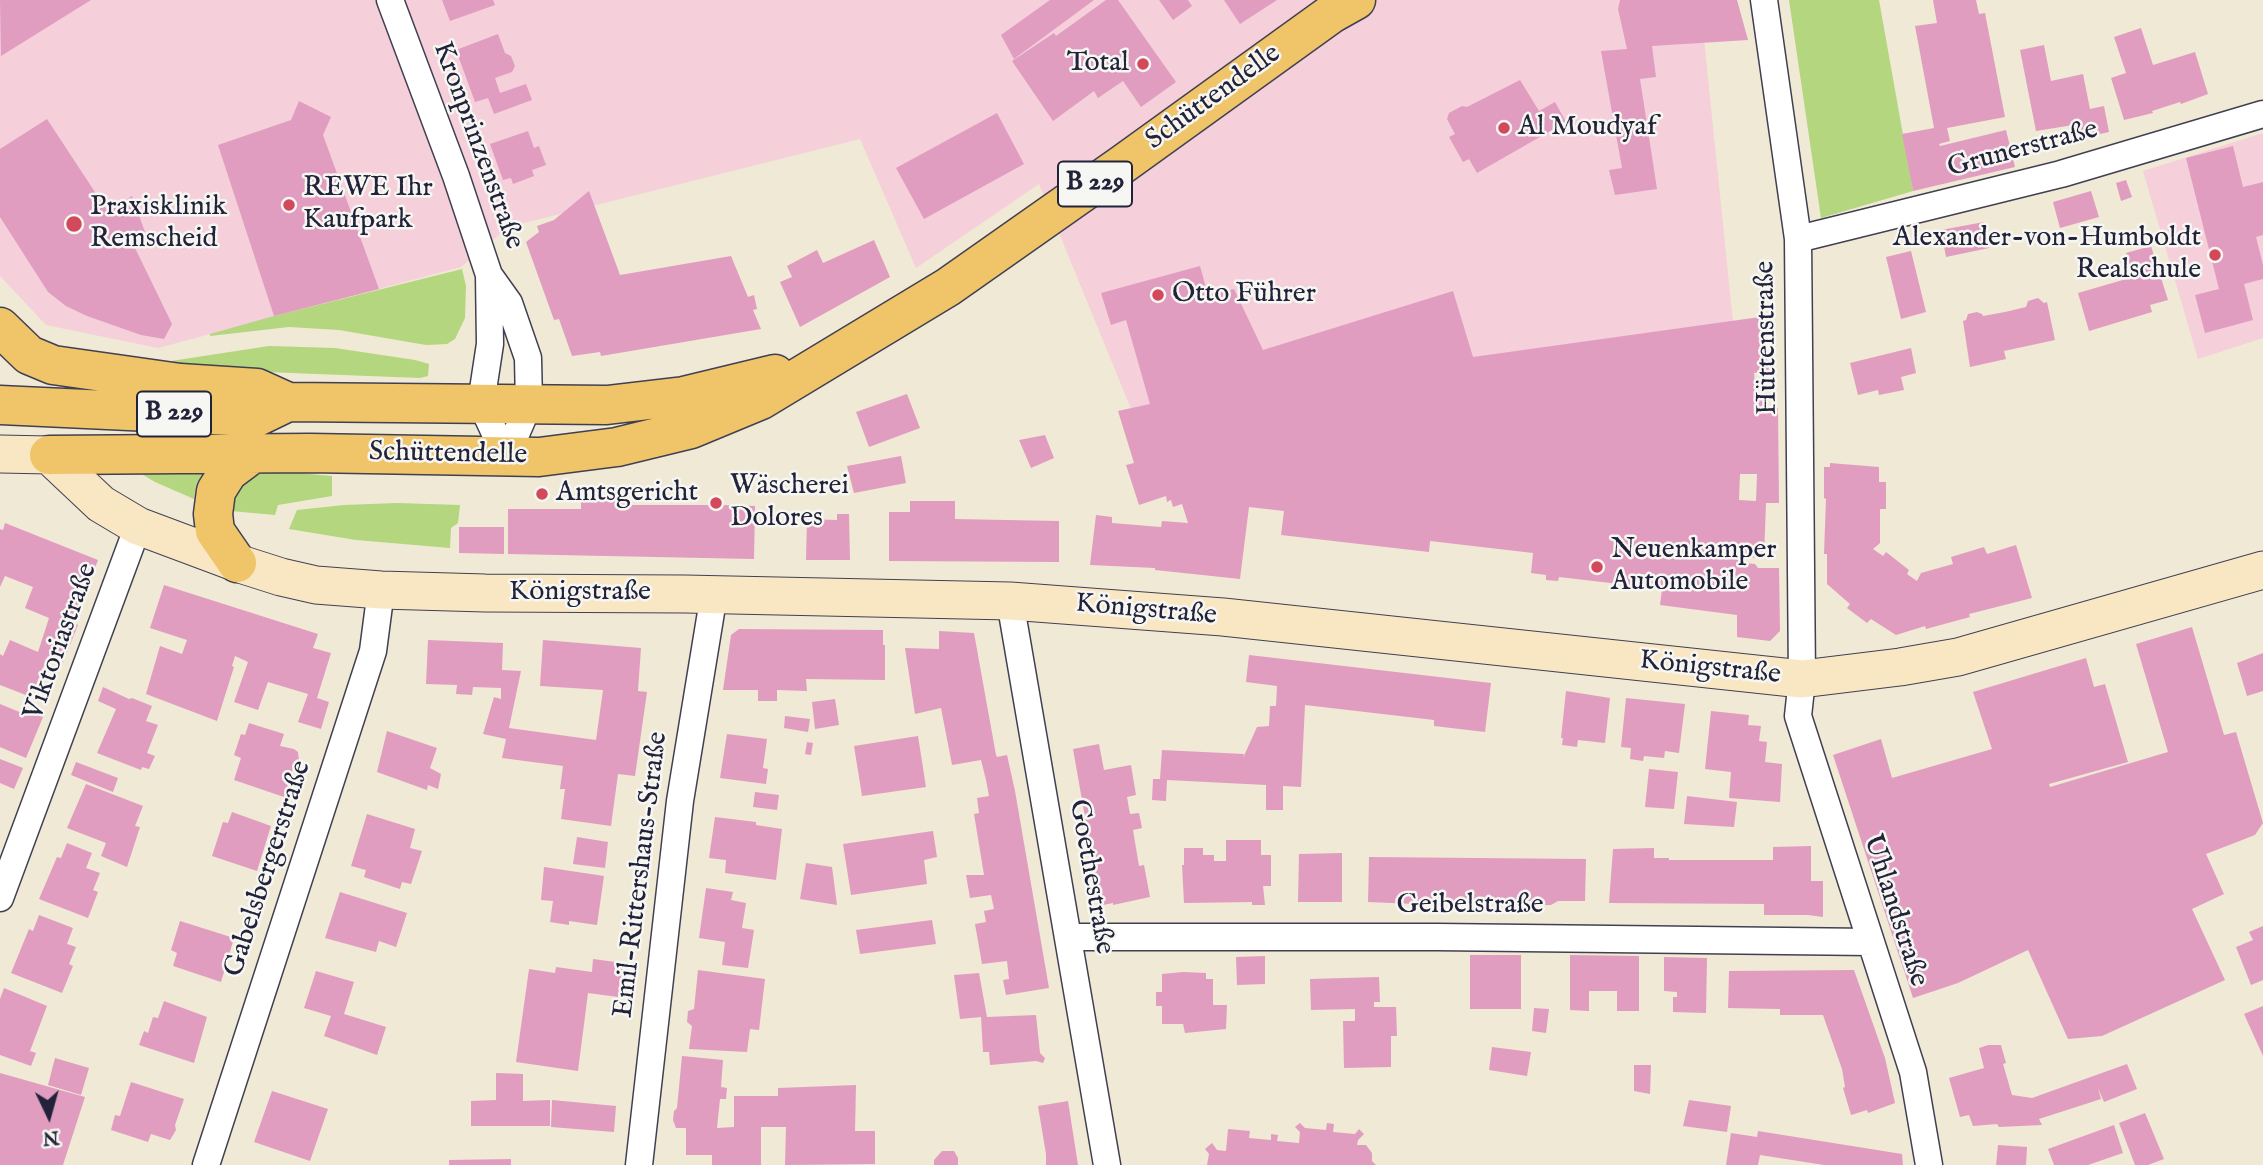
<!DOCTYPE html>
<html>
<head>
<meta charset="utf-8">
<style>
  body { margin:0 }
  #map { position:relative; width:2263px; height:1165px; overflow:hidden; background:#f0e9d5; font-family:"IM FELL English",serif }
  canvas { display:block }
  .north { position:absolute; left:14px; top:1081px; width:70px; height:70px; -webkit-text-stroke:5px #f6f6f2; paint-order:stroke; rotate:175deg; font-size:19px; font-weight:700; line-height:28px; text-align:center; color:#22223b }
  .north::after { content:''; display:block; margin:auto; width:24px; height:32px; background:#22223b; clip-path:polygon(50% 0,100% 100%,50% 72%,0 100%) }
</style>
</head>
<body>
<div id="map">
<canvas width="2263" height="1165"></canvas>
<div class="north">N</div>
</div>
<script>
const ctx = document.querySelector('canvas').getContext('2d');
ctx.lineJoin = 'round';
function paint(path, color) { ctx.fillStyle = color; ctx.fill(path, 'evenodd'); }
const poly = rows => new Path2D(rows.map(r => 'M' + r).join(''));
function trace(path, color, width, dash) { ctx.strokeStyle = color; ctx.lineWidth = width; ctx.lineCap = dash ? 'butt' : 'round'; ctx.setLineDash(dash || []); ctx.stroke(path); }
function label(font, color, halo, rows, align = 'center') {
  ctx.font = font + ' "IM FELL English",serif'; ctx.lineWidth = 5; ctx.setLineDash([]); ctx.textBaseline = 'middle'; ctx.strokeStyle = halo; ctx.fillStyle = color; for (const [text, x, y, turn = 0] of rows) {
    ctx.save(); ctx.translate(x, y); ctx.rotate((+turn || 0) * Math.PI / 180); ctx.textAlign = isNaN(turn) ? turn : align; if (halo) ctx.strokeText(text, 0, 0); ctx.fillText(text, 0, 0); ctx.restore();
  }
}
paint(poly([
  [0,0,1700,0,1740,390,1156,470,1039,184,916,268,860,139,508,227,461,267,158,348,46,325,0,276],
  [2263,133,2263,338,2198,359,2143,171]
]), '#f5cfda');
paint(poly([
  [1789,0,1879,0,1913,191,1821,218],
  [462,269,466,286,465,318,455,339,447,344,426,345,339,330,289,327,210,336,210,334,274,316],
  [269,346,335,348,415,360,429,364,428,376,420,378,240,371,165,363,171,361],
  [130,467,203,473,196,484,194,499,155,482],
  [287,472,332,476,332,496,278,505,275,515,231,511,235,490,257,474],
  [397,503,460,505,458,523,451,528,450,548,356,540,289,529,297,510,344,505]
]), '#b3d67f');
paint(poly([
  [0,0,91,0,1,56],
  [442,0,493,0,495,5,450,21],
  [1050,0,1094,0,1014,59,1001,35],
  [1106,0,1118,0,1176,82,1141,107,1123,81,1098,98,1094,91,1053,121,1012,61,1054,33,1056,36],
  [1159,0,1188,0,1192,6,1173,20],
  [1224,0,1277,0,1240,24],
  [1620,0,1737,0,1748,40,1652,46,1656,77,1640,79,1657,189,1615,195,1609,170,1622,168,1601,51,1627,49,1618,9],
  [1933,0,1976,0,1979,14,1985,13,2005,117,1947,128,1950,141,1939,144,1940,146,2006,130,2015,167,1913,191,1902,134,1934,128,1915,26,1937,23],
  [2141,28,2153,65,2195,52,2208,94,2181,104,2180,102,2152,111,2153,113,2124,120,2111,78,2126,73,2114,37],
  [498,34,505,53,511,56,515,66,512,72,495,78,500,93,526,84,532,100,494,114,488,98,475,102,456,50],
  [2044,45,2051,81,2083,74,2090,109,2104,106,2109,132,2091,136,2090,130,2074,133,2073,125,2036,131,2020,50],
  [1520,80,1539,111,1555,102,1566,122,1477,173,1469,159,1463,162,1449,137,1455,134,1447,119,1449,113,1462,106,1467,107],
  [299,101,331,117,323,135,379,289,274,316,218,145,291,120],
  [997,113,1024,164,924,219,896,168],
  [47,119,108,212,132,196,145,232,135,248,172,324,164,339,141,335,87,316,66,306,48,292,0,217,0,149],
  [528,131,534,148,539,146,546,165,532,170,534,176,513,184,511,178,503,180,490,144],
  [2233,146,2243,187,2263,182,2263,235,2256,237,2263,265,2263,279,2244,284,2253,320,2205,333,2195,295,2219,289,2186,158],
  [2126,180,2132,197,2121,201,2116,183],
  [589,191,620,275,731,256,748,297,754,295,757,309,753,310,761,329,601,356,600,352,572,356,559,319,554,320,526,242,539,232,537,226,554,220],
  [2091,191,2099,217,2060,228,2053,202],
  [1984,222,1989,248,1946,257,1941,230],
  [874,240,890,277,800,327,780,282,792,277,787,266,817,250,823,263],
  [2151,246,2168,300,2150,305,2152,312,2089,331,2078,293,2133,277,2126,253],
  [1911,251,1926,312,1901,319,1886,257],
  [1200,266,1208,295,1234,289,1263,350,1453,291,1473,357,1760,317,1769,370,1754,373,1756,394,1765,395,1765,408,1778,408,1779,503,1766,503,1764,558,1744,557,1744,563,1755,564,1758,568,1779,568,1780,631,1770,641,1737,637,1737,615,1660,605,1662,589,1559,577,1558,581,1546,580,1546,575,1531,573,1533,553,1430,541,1429,552,1281,535,1284,511,1249,507,1240,579,1155,570,1155,568,1090,565,1096,515,1112,517,1112,523,1161,527,1162,521,1188,523,1182,504,1173,507,1171,500,1167,502,1166,496,1139,505,1126,465,1134,463,1118,411,1150,404,1126,320,1111,325,1101,293],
  [1740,474,1757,474,1756,501,1739,500],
  [2038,298,2044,303,2047,302,2055,340,2004,351,2006,359,1970,367,1963,321,1966,320,1968,314,1977,312,1982,314,1983,316,2005,312,2026,307,2028,301],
  [1911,348,1916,373,1901,377,1904,390,1879,395,1878,390,1858,395,1850,363],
  [907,394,920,428,869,447,856,412],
  [1045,435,1054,458,1031,468,1019,440],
  [901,456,906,483,854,493,847,466],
  [1830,463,1879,467,1879,482,1886,482,1886,509,1880,509,1880,543,1873,549,1883,556,1886,552,1909,570,1907,574,1917,581,1921,573,1953,564,1951,557,1984,547,1987,554,2016,545,2032,598,1969,614,1970,617,1926,629,1925,626,1896,635,1871,619,1867,623,1847,608,1850,604,1827,584,1827,554,1824,554,1826,499,1824,498,1824,467,1830,467],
  [710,498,721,498,721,505,755,506,754,559,508,554,508,509,581,509,581,500,629,500,629,505,709,505],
  [910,501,955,501,955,519,1059,521,1059,562,889,561,889,512,910,512],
  [837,514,849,514,850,560,806,560,807,519,837,520],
  [5,523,98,560,74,623,78,625,63,662,48,656,31,697,0,685,0,654,3,656,10,640,38,652,49,618,25,608,33,587,5,576,0,587,0,529,3,530],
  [459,527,504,527,504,554,459,553],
  [164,585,318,634,313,648,331,653,317,698,329,702,321,729,298,722,308,694,268,682,258,710,234,702,248,662,235,656,232,666,234,667,217,721,146,694,160,646,182,654,187,640,150,628],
  [2192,627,2224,735,2236,732,2263,823,2255,835,2206,854,2224,894,2192,909,2225,980,2102,1036,2068,1039,2028,950,1958,983,1913,998,1833,755,1881,739,1892,778,1992,749,1973,692,2086,658,2094,687,2105,684,2128,762,2049,784,2050,787,2168,752,2136,644],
  [739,629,883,630,883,645,885,645,885,680,806,679,807,691,777,690,777,701,758,701,758,690,723,690,731,635],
  [939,631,974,633,996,755,997,757,1007,755,1015,791,1049,988,1006,995,1003,980,1009,979,1007,961,982,964,975,924,986,922,984,911,994,909,991,895,970,898,966,875,984,875,974,814,979,813,977,798,989,796,986,780,981,760,952,765,941,708,915,714,905,648,939,649],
  [428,640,503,643,502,670,521,671,509,728,596,740,603,690,540,686,543,640,641,648,638,691,647,692,635,776,618,774,611,826,561,819,565,789,560,789,563,766,502,758,506,739,483,734,494,697,501,699,501,688,473,687,472,695,456,694,457,685,426,684],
  [2263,653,2263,691,2247,696,2237,663],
  [1249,655,1491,683,1485,732,1434,726,1434,720,1305,705,1301,787,1283,786,1283,810,1266,810,1266,785,1167,780,1166,801,1152,800,1153,779,1160,779,1162,750,1244,754,1243,758,1257,727,1269,726,1270,706,1276,706,1277,686,1246,682],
  [103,687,129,699,132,698,152,706,146,721,158,725,147,753,155,756,149,769,142,767,141,770,97,753,116,709,98,701],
  [1566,691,1610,698,1605,743,1578,740,1577,747,1562,745,1563,738,1561,738],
  [1626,698,1685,704,1679,753,1665,751,1664,758,1644,756,1643,761,1630,759,1631,748,1621,747],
  [835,699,839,725,815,729,812,702],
  [0,704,22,713,23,708,43,717,26,758,0,747],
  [1711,711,1749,715,1748,725,1761,726,1759,741,1767,742,1765,762,1782,764,1780,802,1729,798,1731,772,1705,769],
  [785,716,810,719,808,732,784,728],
  [249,723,284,734,280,746,294,749,298,752,299,761,294,765,284,797,234,780,241,758,234,755,241,734,245,735],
  [387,731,437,748,430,768,441,774,438,789,428,785,427,790,377,772],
  [727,734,767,739,763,768,768,769,766,784,720,778],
  [918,736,926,787,862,796,854,746],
  [807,742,813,743,811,755,805,754],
  [1099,744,1104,770,1131,765,1136,795,1127,797,1130,814,1139,813,1142,828,1133,830,1139,866,1144,865,1150,897,1113,905,1113,903,1098,906,1095,892,1098,891,1073,749],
  [0,759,23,768,14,789,0,783],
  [76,762,118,778,113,792,71,775],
  [1649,769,1678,772,1674,809,1645,807],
  [86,784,143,806,135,826,140,827,127,867,101,856,106,843,67,828],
  [755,792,779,795,777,810,753,807],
  [1687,796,1737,802,1734,827,1684,824],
  [232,812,271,826,257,871,212,856,223,822,228,823],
  [367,814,415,829,410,848,422,851,411,884,402,882,400,889,364,877,366,870,351,866],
  [715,817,756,822,756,825,782,829,776,880,725,873,726,860,709,858],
  [933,831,937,857,924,860,927,884,851,895,843,844],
  [577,837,608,842,605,868,573,864],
  [1226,840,1261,840,1261,855,1271,855,1271,886,1263,886,1265,905,1252,905,1252,902,1184,903,1182,865,1184,865,1184,848,1203,848,1203,855,1214,855,1214,861,1226,861],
  [67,843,92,853,86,868,100,873,93,890,98,892,88,918,39,899,57,857,61,858],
  [1811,846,1811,881,1823,881,1823,917,1808,915,1764,915,1764,904,1609,903,1613,849,1654,848,1654,858,1669,858,1669,860,1773,860,1773,847],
  [1342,853,1342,902,1298,902,1299,854],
  [1369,857,1586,859,1585,901,1558,901,1551,905,1539,905,1533,901,1504,901,1490,902,1491,905,1461,905,1462,902,1448,901,1422,901,1415,904,1368,902],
  [806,863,832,867,837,905,800,899],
  [544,867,604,876,597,925,569,921,569,925,550,922,553,901,541,900],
  [706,888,733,892,731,900,746,903,742,928,754,930,748,968,722,965,725,942,699,938],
  [340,892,407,913,396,947,379,941,376,952,325,938],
  [39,915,73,928,67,944,76,947,69,964,73,966,62,993,11,973,29,929,33,931],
  [932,920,936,944,860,954,856,930],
  [180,921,234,938,221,982,173,966,177,953,171,950],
  [2263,926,2263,980,2251,985,2236,947,2253,940,2249,932],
  [1470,955,1521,955,1521,1009,1470,1009],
  [1570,955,1639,956,1639,1011,1617,1011,1617,991,1589,991,1589,1011,1570,1010],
  [1265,956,1265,984,1237,985,1236,957],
  [1664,957,1707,958,1706,1013,1673,1012,1673,997,1677,997,1677,992,1664,991],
  [593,959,623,963,618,997,588,993,578,1071,516,1062,529,969,555,973,556,967,592,972],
  [698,970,765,979,759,1030,750,1029,747,1052,689,1049,692,1026,687,1022,688,1011,694,1009],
  [1854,970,1885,1058,1895,1103,1868,1113,1867,1110,1851,1115,1843,1088,1845,1087,1842,1069,1823,1015,1780,1015,1780,1009,1728,1008,1729,971],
  [316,971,354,982,344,1014,386,1027,377,1055,324,1036,331,1016,304,1008],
  [1183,972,1206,973,1206,979,1213,979,1213,1005,1227,1005,1226,1029,1185,1033,1183,1024,1162,1024,1162,1006,1156,1006,1156,992,1162,992,1162,974],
  [979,973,987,1017,1036,1015,1040,1053,1045,1058,1043,1063,1036,1061,990,1065,989,1052,983,1052,981,1017,960,1019,954,975],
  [1379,977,1380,1002,1374,1002,1374,1007,1396,1007,1397,1036,1391,1036,1391,1067,1344,1068,1343,1021,1355,1021,1355,1009,1311,1010,1310,979],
  [4,988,47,1006,30,1051,36,1053,31,1066,0,1055,0,999],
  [164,1001,207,1017,194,1063,139,1045,144,1031,148,1033,153,1017,158,1018],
  [2263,1006,2263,1056,2244,1014],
  [1534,1008,1549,1009,1546,1033,1532,1031],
  [1988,1045,2001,1045,2006,1063,2003,1064,2012,1095,2032,1098,2127,1064,2137,1089,2104,1102,2098,1088,2101,1099,2039,1119,2042,1125,1999,1127,1997,1124,1973,1126,1969,1115,1960,1117,1949,1078,1984,1068,1979,1048],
  [1492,1047,1531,1052,1527,1076,1489,1070],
  [682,1056,723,1060,721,1087,727,1088,726,1099,720,1099,717,1128,734,1127,734,1096,778,1096,778,1088,856,1085,855,1131,875,1131,875,1164,785,1165,786,1127,761,1127,761,1165,712,1165,712,1155,686,1155,686,1128,676,1128,673,1120,674,1111,677,1108],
  [55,1058,89,1068,81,1095,48,1085],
  [1634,1065,1651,1065,1650,1094,1634,1091],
  [0,1073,85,1097,63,1165,0,1165],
  [496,1073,523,1074,523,1101,550,1100,550,1126,471,1126,471,1101,496,1100],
  [131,1082,184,1099,175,1125,176,1130,170,1140,151,1134,148,1142,111,1130,115,1115,120,1116],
  [272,1091,328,1109,310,1161,254,1142],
  [552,1100,616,1106,614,1132,551,1127],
  [1689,1100,1731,1106,1727,1132,1683,1126],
  [1068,1101,1078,1165,1046,1165,1046,1154,1038,1106],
  [2145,1113,2164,1159,2148,1165,2135,1165,2119,1123],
  [1300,1123,1305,1128,1326,1130,1327,1123,1334,1124,1333,1132,1355,1134,1359,1129,1364,1134,1358,1140,1357,1145,1366,1145,1372,1153,1372,1161,1376,1165,1207,1165,1209,1154,1205,1149,1212,1143,1217,1150,1226,1151,1228,1129,1250,1131,1249,1138,1271,1140,1271,1134,1278,1135,1277,1141,1299,1143,1300,1132,1295,1127],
  [2114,1125,2123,1153,2088,1165,2054,1165,2048,1149],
  [1758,1131,1902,1154,1903,1165,1824,1165,1760,1155,1758,1165,1726,1165,1731,1133,1757,1137],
  [1998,1145,2027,1147,2026,1165,1996,1165],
  [942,1151,954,1151,958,1158,958,1165,934,1165,934,1160],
  [511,1159,511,1165,449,1165,449,1160]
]), '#e19dc0');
const street = poly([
  [390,0,456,176,489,275,509,303,528,358,529,404,506,457],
  [1764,0,1798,239,1802,679,1798,716,1913,1072,1929,1165],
  [1798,239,2061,174,2263,114],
  [489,275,490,344,481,403,506,457],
  [1010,601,1107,1165],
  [0,898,138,526],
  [1069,937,1437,937,1871,942],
  [206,1165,373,651,381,590],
  [639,1165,680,801,714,594]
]);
const secondary = poly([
  [0,454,49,455,101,504,138,526,237,563,281,577,316,585,381,590,485,593,685,594,1010,601,1223,617,1802,679,1900,667,1958,657,2263,570]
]);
const primary = poly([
  [0,327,29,355,53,365,180,383,257,388,288,402,607,405,684,396,775,374],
  [0,405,257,417,288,402],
  [49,455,310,453,539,457,617,447,691,429,761,400,948,287,1123,164,1331,14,1356,0],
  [237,563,215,531,213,514,216,491,228,472,252,454]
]);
trace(street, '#414052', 29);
trace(secondary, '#414052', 39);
trace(primary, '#414052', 41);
trace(street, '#fff', 26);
trace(secondary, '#f9e7c3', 37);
trace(primary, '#f0c469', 38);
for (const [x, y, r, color] of [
  [1143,64,7,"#d1495b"],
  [1504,128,7,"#d1495b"],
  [289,205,7,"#d1495b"],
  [74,224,9,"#d1495b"],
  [2215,255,7,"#d1495b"],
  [1158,295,7,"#d1495b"],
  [542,494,7,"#d1495b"],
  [716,503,7,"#d1495b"],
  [1597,567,7,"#d1495b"]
]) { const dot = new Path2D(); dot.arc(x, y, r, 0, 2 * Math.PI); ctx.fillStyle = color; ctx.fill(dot); trace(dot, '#f6f6f2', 2.5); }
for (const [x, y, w] of [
  [1095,184,74],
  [174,414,74]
]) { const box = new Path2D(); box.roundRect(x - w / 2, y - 22.5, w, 45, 5); ctx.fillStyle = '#f6f6f2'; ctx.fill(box); trace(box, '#22223b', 2); }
label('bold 26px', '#22223b', null, [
  ["B 229",1095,184],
  ["B 229",174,414]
]);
label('28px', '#22223b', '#f6f6f2', [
  ["Total",1129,64,"right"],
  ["Al Moudyaf",1518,128],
  ["REWE Ihr",303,189],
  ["Kaufpark",303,221],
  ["Praxisklinik",90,208],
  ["Remscheid",90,240],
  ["Alexander-von-Humboldt",2201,239,"right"],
  ["Realschule",2201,271,"right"],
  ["Otto Führer",1172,295],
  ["Wäscherei",730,487],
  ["Dolores",730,519],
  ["Amtsgericht",556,494],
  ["Neuenkamper",1611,551],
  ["Automobile",1611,583]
], 'left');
label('28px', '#22223b', '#f6f6f2', [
  ["Schüttendelle",1214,98,-36],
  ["Kronprinzenstraße",477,146,70],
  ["Grunerstraße",2023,150,-15],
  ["Hüttenstraße",1768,338,-91],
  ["Schüttendelle",448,455,1],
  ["Königstraße",580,593],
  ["Königstraße",1146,611,5],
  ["Viktoriastraße",62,642,-70],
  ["Königstraße",1710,669,6],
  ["Gabelsbergerstraße",269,869,-72],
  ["Emil-Rittershaus-Straße",642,875,-83],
  ["Goethestraße",1090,877,80],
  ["Geibelstraße",1470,906],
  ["Uhlandstraße",1894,911,72]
]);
</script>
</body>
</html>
